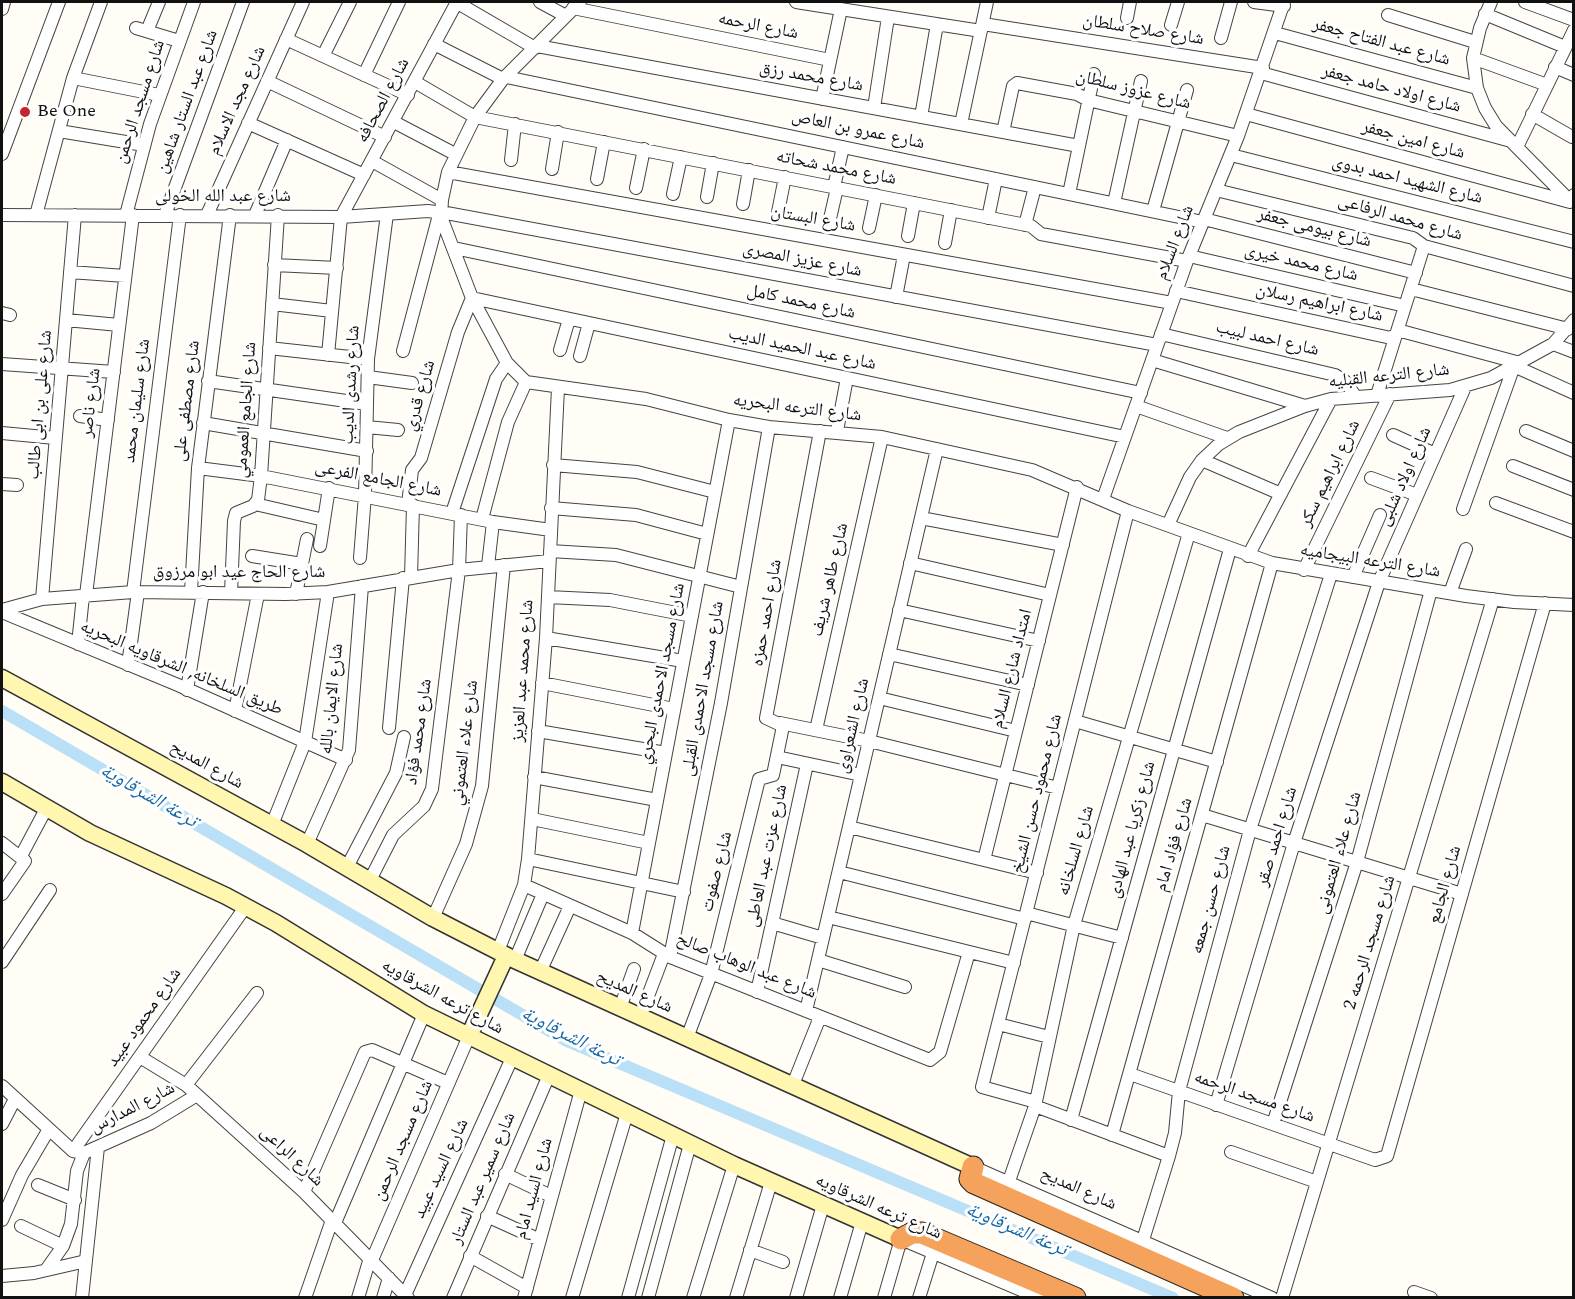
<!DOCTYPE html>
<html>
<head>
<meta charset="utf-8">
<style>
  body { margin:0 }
  #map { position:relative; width:1575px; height:1299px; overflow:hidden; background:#fffdf5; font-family:Spectral,serif }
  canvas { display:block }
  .frame { position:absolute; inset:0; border:3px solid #111; pointer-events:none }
</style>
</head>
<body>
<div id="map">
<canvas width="1575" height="1299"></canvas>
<div class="frame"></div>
</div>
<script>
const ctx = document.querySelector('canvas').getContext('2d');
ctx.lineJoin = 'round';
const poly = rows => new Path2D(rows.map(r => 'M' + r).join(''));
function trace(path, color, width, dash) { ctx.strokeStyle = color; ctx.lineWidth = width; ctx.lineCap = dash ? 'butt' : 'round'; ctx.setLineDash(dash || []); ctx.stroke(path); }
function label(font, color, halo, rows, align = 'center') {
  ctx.font = font + ' Spectral,"Noto Naskh Arabic",serif'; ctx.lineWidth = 6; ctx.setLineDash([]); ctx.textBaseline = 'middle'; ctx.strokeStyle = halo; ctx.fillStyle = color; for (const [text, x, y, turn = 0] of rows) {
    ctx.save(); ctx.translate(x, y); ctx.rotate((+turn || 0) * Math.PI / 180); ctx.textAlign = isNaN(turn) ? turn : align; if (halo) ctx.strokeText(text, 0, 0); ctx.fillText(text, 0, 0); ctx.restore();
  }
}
trace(poly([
  [2,711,567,1041,1173,1298]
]), '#b9e0f7', 12);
const street = poly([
  [456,2,535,48],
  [540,2,566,16],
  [580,2,503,79,475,117,448,172,442,200,441,217,472,298,507,363,526,382,646,399,729,420,769,427,882,437,1032,470,1128,511,1272,563,1466,596,1514,602,1574,605],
  [796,2,981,31],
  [1254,2,1284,6],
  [1491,2,1480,28,1473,58,1477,88,1485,108,1496,126,1569,200],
  [1525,2,1574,20],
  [573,8,830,60],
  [2,9,4,2],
  [1485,14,1565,47],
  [1388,15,1475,42],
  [1127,18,1130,2],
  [983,24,1263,68],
  [1171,25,1178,2],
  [136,28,179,41],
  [147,31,159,2],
  [1275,33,1477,88],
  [1221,38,1231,2],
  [286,39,408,95],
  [434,44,503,79],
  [537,46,1079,146],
  [323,56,350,2],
  [1473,58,1547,85],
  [1555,67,1574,75],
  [1261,73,1511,141],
  [364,75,399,2],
  [506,77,1203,222],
  [73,78,159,95],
  [267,81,385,137],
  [415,82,475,117,1031,226,1041,234,1187,261],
  [822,99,841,9],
  [874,108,888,17],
  [1246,114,1570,202,1574,195],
  [1532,114,1572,137],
  [921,117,937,24],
  [394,122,455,154],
  [248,123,364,175],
  [961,124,987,2],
  [59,131,144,145],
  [1003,132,1013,86,1017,83,1077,94,1088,100,1238,136],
  [1517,147,1574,30],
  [2,154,59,2],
  [1231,155,1574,242],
  [511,160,515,124],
  [372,161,442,200],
  [552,169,558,132],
  [448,172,1172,303],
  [597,179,604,142],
  [834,187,843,147],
  [636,188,644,149],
  [1216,190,1413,238,1424,246,1574,286],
  [673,194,681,157],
  [1069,194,1094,74],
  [707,197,713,163],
  [1114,203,1141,81],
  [743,204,749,170],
  [1153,211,1187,90],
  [441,212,1157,345],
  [778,212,785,177],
  [2,215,341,217,428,211,435,212,441,217],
  [36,215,73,78,101,2],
  [126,215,150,124,194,2],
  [165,215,243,2],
  [207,215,303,2],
  [255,215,287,140],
  [988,218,996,179],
  [1204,219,1416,273],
  [829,223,837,188],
  [1025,225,1035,187],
  [869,228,876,195],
  [908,236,914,203],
  [945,243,951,210],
  [454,248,1141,393],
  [1189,256,1405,306],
  [274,265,337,268],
  [70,272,125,276],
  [1411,289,1568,329],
  [1176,291,1391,338,1401,331,1520,363],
  [896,297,904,255],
  [272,304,332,311],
  [2,313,10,315],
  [66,320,119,325],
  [1161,334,1335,375,1346,382,1355,396],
  [1553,344,1574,352],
  [269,348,368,359],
  [560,350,569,319],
  [403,351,439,215],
  [328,355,341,217,457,2],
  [580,356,589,323],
  [1152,360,1305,406],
  [2,364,114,372],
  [368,377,412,383],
  [208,381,367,404],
  [1377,395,1424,246],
  [1136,406,1227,438],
  [80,416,108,420],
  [203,423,367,451],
  [367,427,398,430],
  [837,431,847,378],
  [1526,431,1574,451],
  [2,433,55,438],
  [1393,435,1435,454],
  [1202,460,1281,494],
  [553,465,637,472,715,492],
  [1513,466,1574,490],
  [198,468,261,476,493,522,551,530],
  [1371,478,1417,495],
  [2,484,17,485],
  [1103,499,1187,261,1238,136,1284,2],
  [1496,503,1574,532],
  [255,504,324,520],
  [408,504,412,470,421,458,458,332,472,298,1125,437],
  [551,508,636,515,707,534],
  [1463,509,1514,366,1574,393],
  [452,513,496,379,507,363],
  [921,518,1063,545],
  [482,519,508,422,526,382],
  [1168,525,1190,477,1202,460,1219,444,1239,432,1305,406,1331,399,1450,390,1491,378,1553,344,1574,320],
  [320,546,329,488],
  [550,551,616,555,741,587],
  [252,556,302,564],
  [1248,556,1331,399],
  [360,558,365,495,368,359,387,214],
  [910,563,1050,595],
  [488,566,493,522],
  [1304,570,1390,394],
  [411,577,413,505],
  [1353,577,1380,515],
  [133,592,180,215],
  [191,592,198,468,230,215],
  [231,593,234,521,236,513,253,506,258,500,261,476,278,215],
  [1450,593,1466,549],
  [296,594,307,539],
  [86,595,133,215],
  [548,597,610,600,692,616],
  [42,599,75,215],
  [2,610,42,599,133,592,286,594,328,592,459,570,549,561],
  [899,610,1039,641],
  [2,612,178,685,346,760],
  [546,638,683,661],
  [78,644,83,596],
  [889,654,1028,685],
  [128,665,138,592],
  [542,683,674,709],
  [187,690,203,592],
  [879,698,1016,731],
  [235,711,258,594],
  [1075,721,1217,762],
  [780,723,869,741,1058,788],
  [389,728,403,578],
  [816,730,882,437],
  [538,731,666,753],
  [777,757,861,775],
  [534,777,657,800],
  [1202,815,1462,894],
  [532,819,649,843],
  [272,825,305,742,328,592],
  [849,827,1037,873],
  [2,843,25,861,2,894],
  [307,844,349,750,362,586],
  [21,856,46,809],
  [528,859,684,892],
  [984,860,1077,487],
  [347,867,396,773,404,737],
  [839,872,1025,919],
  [370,880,393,835,424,806,432,789,459,570,461,515],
  [524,885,632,933,670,957,930,1060,940,1052,969,952],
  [1026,913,1122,938],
  [828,917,1014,963],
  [433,918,466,844,482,786,504,565],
  [772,923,823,938],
  [632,933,729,420],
  [498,951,524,885,528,859,546,638,558,388],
  [670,957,721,703,769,427],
  [515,960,543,894],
  [818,960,905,987],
  [2,962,50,890],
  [540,972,570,906],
  [757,992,807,764],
  [620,1008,634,969],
  [806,1011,937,449],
  [640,1017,664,954],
  [998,1024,1049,1037],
  [687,1038,711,974,759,779,773,775,783,726,766,718,820,431],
  [140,1057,186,1085,304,1192,408,1298],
  [1130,1074,1375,1160,1387,1156,1545,603],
  [186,1085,257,993],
  [2,1086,73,1151,84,1153,151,1123,197,1095],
  [792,1087,820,1017],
  [1036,1102,982,1087,1128,511],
  [1216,1105,1294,843,1379,582,1465,387],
  [1035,1106,1169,1156],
  [1071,1120,1230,549],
  [2,1124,15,1099],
  [1273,1124,1357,862,1431,590],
  [1112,1135,1272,563],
  [73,1151,246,906],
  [1231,1152,1317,1182],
  [973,1167,1272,1298],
  [505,1174,551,1196],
  [1009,1181,1035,1106,1074,925,1189,533],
  [38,1185,75,1200],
  [304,1192,365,1052,372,1050,448,1083],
  [487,1216,540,1240],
  [2,1220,22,1175,49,1129],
  [335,1223,424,1014],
  [21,1226,63,1246],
  [1143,1240,1169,1156,1175,1133,1179,1091,1250,830,1331,574],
  [750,1250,783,1262],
  [470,1256,527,1288],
  [372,1260,469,1036],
  [46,1270,63,1246,71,1224,77,1171,84,1153],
  [2,1276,34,1273,86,1261],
  [1414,1292,1431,1298],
  [405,1295,512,1058],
  [82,1298,98,1147],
  [305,1298,332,1220],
  [358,1298,370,1258],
  [383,1298,389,1278],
  [453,1298,549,1075],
  [524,1298,581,1090],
  [572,1298,627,1113],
  [628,1298,673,1135],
  [648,1298,690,1144],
  [693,1298,734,1165],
  [736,1298,771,1182],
  [796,1298,823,1205],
  [840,1298,862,1222],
  [884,1298,901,1239,1040,1298],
  [919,1298,933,1253],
  [1282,1298,1493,599]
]);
const secondary = poly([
  [2,678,307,844,433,918,515,960,973,1167],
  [2,782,90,833,226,896,276,923,424,1014,734,1165,901,1239],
  [469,1036,506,956]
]);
const highway = poly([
  [973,1167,970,1179,974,1183,1233,1298],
  [901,1239,912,1233,922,1233,1075,1298]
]);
trace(street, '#444', 14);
trace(secondary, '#333', 19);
trace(highway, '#222', 23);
trace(street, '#fff', 12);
trace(secondary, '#fff6b0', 16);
trace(highway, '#f5a25d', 21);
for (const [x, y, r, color] of [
  [25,112,6,"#c4262e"]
]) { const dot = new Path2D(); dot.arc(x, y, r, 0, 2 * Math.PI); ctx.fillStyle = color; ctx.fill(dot); trace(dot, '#fff', 2); }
label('18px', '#111', '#fff', [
  ["شارع الرحمه",758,27,11],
  ["شارع صلاح سلطان",1143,31,9],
  ["شارع عبد الفتاح جعفر",1381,43,15],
  ["شارع محمد رزق",811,78,10],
  ["شارع اولاد حامد جعفر",1391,90,15],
  ["شارع عزوز سلطان",1133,91,14],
  ["شارع مجد الاسلام",238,101,-66],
  ["شارع الصحافه",384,101,-62],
  ["شارع مسجد الرحمن",141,102,-72],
  ["شارع عبد الستار شاهين",188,102,-70],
  ["شارع عمرو بن العاص",858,131,12],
  ["شارع امين جعفر",1413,141,15],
  ["شارع محمد شحاته",836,169,11],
  ["شارع الشهيد احمد بدوى",1407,181,14],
  ["شارع عبد الله الخولى",223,197],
  ["شارع محمد الرفاعى",1400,219,16],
  ["شارع البستان",813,220,10],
  ["شارع بيومى جعفر",1314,229,14],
  ["شارع السلام",1176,243,-69],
  ["شارع عزيز المصرى",802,261,11],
  ["شارع محمد خيرى",1301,264,13],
  ["شارع محمد كامل",801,303,12],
  ["شارع ابراهيم رسلان",1319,304,12],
  ["شارع احمد لبيب",1267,340,13],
  ["شارع عبد الحميد الديب",802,350,12],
  ["شارع الترعه القبليه",1389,377,-6],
  ["شارع رشدى الديب",352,385,-87],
  ["شارع قدري",421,396,-74],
  ["شارع سليمان محمد",138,401,-83],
  ["شارع مصطفى على",188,401,-83],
  ["شارع ناصر",92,403,-83],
  ["شارع على بن ابى طالب",41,405,-85],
  ["شارع الترعه البحريه",797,409,7],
  ["شارع الجامع العمومي",247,410,-86],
  ["شارع ابراهيم سكر",1331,474,-64],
  ["شارع اولاد شلبى",1406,477,-66],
  ["شارع الجامع الفرعى",378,480,11],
  ["شارع الترعه البيجاميه",1370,562,9],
  ["شارع الحاج عيد ابو مرزوق",239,573],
  ["شارع طاهر شريف",831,580,-77],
  ["شارع احمد حمزه",768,613,-80],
  ["طريق السلخانه, الشرقاويه البحريه",181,669,23],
  ["امتداد شارع السلام",1013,669,-76],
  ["شارع محمد عبد العزيز",524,671,-86],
  ["شارع مسجد الاحمدى البحري",663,674,-79],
  ["شارع مسجد الاحمدى القبلى",704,689,-80],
  ["شارع الايمان بالله",333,699,-84],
  ["شارع الشعراوى",854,726,-77],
  ["شارع محمد فؤاد",420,732,-82],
  ["شارع علاء العتموني",466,743,-83],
  ["شارع المديح",206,766,29],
  ["شارع محمود حسن الشيخ",1038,794,-76],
  ["شارع زكريا عبد الهادى",1133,830,-75],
  ["شارع احمد صقر",1278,837,-73],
  ["شارع فؤاد امام",1175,845,-74],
  ["شارع السلخانه",1077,851,-74],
  ["شارع علاء العتمونى",1340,853,-74],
  ["شارع عزت عبد العاطى",768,856,-78],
  ["شارع صفوت",718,872,-76],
  ["شارع الجامع",1446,885,-74],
  ["شارع حسن جمعه",1212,900,-75],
  ["شارع مسجد الرحمه 2",1371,943,-73],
  ["شارع عبد الوهاب صالح",746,967,22],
  ["شارع المديح",634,993,24],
  ["شارع ترعه الشرقاويه",442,998,29],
  ["شارع محمود عبيد",145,1018,-55],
  ["شارع مسجد الرحمه",1254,1098,19],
  ["شارع المدارس",133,1109,-27],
  ["شارع مسجد الرحمن",404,1141,-67],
  ["شارع الراعى",291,1157,43],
  ["شارع السيد عبيد",442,1169,-65],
  ["شارع سمير عبد الستار",484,1179,-67],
  ["شارع السيد امام",535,1189,-75],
  ["شارع المديح",1078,1190,24],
  ["شارع ترعه الشرقاويه",878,1208,24]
]);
label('18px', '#111', '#fff', [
  ["Be One",37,112]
], 'left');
label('italic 20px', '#1768a6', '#fff', [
  ["ترعة الشرقاوية",148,797,30],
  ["ترعة الشرقاوية",570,1038,27],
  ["ترعة الشرقاوية",1016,1231,23]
]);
</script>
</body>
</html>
